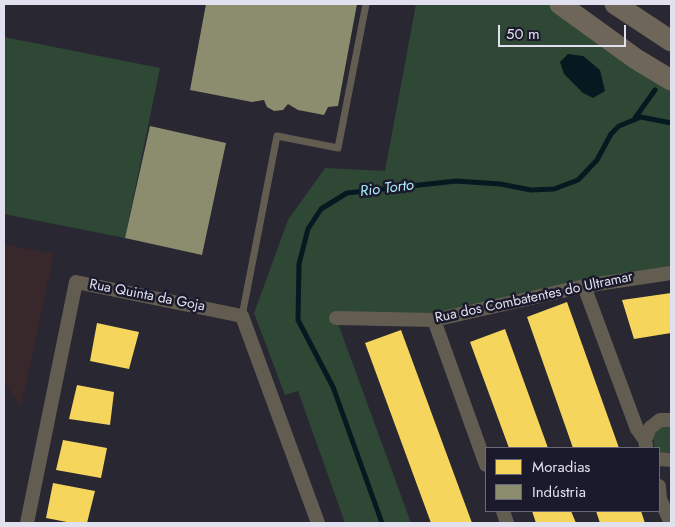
<!DOCTYPE html>
<html>
<head>
<meta charset="utf-8">
<style>
  body { margin:0 }
  #map { position:relative; width:675px; height:527px; overflow:hidden; background:#282732; font-family:Jost,sans-serif }
  canvas { display:block }
  .frame { position:absolute; inset:0; border:5px solid #e1e0ee; pointer-events:none }
  .legend { position:absolute; left:485px; top:447px; width:175px; height:65px; box-sizing:border-box; background:#1b1a2c; border:1px solid #6a697a; margin:0; padding:6px 9px; list-style:none; font-size:15px; color:#e1e0ee }
  .legend li { display:flex; align-items:center; gap:10px; height:25px }
  .legend b { width:25px; border:1px solid #6a697a }
  .scale { position:absolute; left:498px; top:25px; width:128px; height:22px; box-sizing:border-box; border:2px solid #e1e0ee; border-top:0; padding-left:6px; font-size:15px; line-height:18px; white-space:nowrap; color:#e1e0ee; -webkit-text-stroke:4px #1b1a2c; paint-order:stroke }
</style>
</head>
<body>
<div id="map">
<canvas width="675" height="527"></canvas>
<div class="frame"></div>
<ul class="legend">
<li><b style="height:14px;background:#f6d55c"></b>Moradias</li>
<li><b style="height:14px;background:#8c8c6e"></b>Indústria</li>
</ul>
<div class="scale">50 m</div>
</div>
<script>
const ctx = document.querySelector('canvas').getContext('2d');
ctx.lineJoin = 'round';
function paint(path, color) { ctx.fillStyle = color; ctx.fill(path, 'evenodd'); }
const poly = rows => new Path2D(rows.map(r => 'M' + r).join(''));
function trace(path, color, width, dash) { ctx.strokeStyle = color; ctx.lineWidth = width; ctx.lineCap = dash ? 'butt' : 'round'; ctx.setLineDash(dash || []); ctx.stroke(path); }
function label(font, color, halo, rows, align = 'center') {
  ctx.font = font + ' Jost,sans-serif'; ctx.lineWidth = 5; ctx.setLineDash([]); ctx.textBaseline = 'middle'; ctx.strokeStyle = halo; ctx.fillStyle = color; for (const [text, x, y, turn = 0] of rows) {
    ctx.save(); ctx.translate(x, y); ctx.rotate((+turn || 0) * Math.PI / 180); ctx.textAlign = isNaN(turn) ? turn : align; if (halo) ctx.strokeText(text, 0, 0); ctx.fillText(text, 0, 0); ctx.restore();
  }
}
paint(poly([
  [4,244,54,254,21,408,4,382]
]), '#38272b');
paint(poly([
  [416,4,560,4,671,80,671,273,434,320,336,318,411,523,345,523,298,391,285,395,254,313,288,220,325,168,385,171],
  [4,37,160,68,125,238,4,214],
  [661,427,671,427,671,452,661,452,654,446,653,436]
]), '#2f4835');
paint(poly([
  [568,54,583,56,600,70,605,91,593,98,583,93,564,74,560,62]
]), '#051a20');
paint(poly([
  [671,293,671,333,634,339,622,300],
  [567,302,619,448,573,448,527,317],
  [97,323,139,332,129,369,90,361],
  [505,329,548,448,509,448,470,342],
  [401,330,472,523,431,523,365,343],
  [77,385,114,392,110,425,69,419],
  [63,440,107,448,101,478,56,470],
  [53,483,95,491,87,523,72,523,46,518],
  [532,511,571,511,576,523,536,523],
  [596,511,641,511,645,523,600,523]
]), '#f6d55c');
paint(poly([
  [206,4,357,4,338,106,328,107,324,115,298,110,288,104,283,110,274,111,267,107,264,100,252,102,190,90],
  [150,126,226,143,202,255,125,238]
]), '#8c8c6e');
trace(poly([
  [635,118,655,90],
  [382,523,333,387,298,320,299,264,308,229,321,209,347,193,456,181,500,184,531,190,554,189,578,180,597,160,611,134,619,126,641,117,671,123]
]), '#051a20', 5);
trace(poly([
  [242,316,277,136,338,148,366,4]
]), '#635c51', 7);
trace(poly([
  [584,286,637,429,645,440],
  [336,318,434,320,584,286,671,273],
  [434,320,486,465],
  [646,446,645,440,650,428,660,420,671,420],
  [659,459,671,460],
  [659,486,660,499,671,523],
  [503,511,507,523],
  [27,523,76,282,242,316,318,523]
]), '#635c51', 14);
trace(poly([
  [560,4,636,59,671,80],
  [615,4,671,41]
]), '#6e6659', 21);
label('14px', '#e1e0ee', '#1b1a2c', [
  ["Rua Quinta da Goja",147,296,11],
  ["Rua dos Combatentes do Ultramar",534,298,-12]
]);
label('italic 15px', '#aaecf8', '#1b1a2c', [
  ["Rio Torto",387,189,-7]
]);
</script>
</body>
</html>
